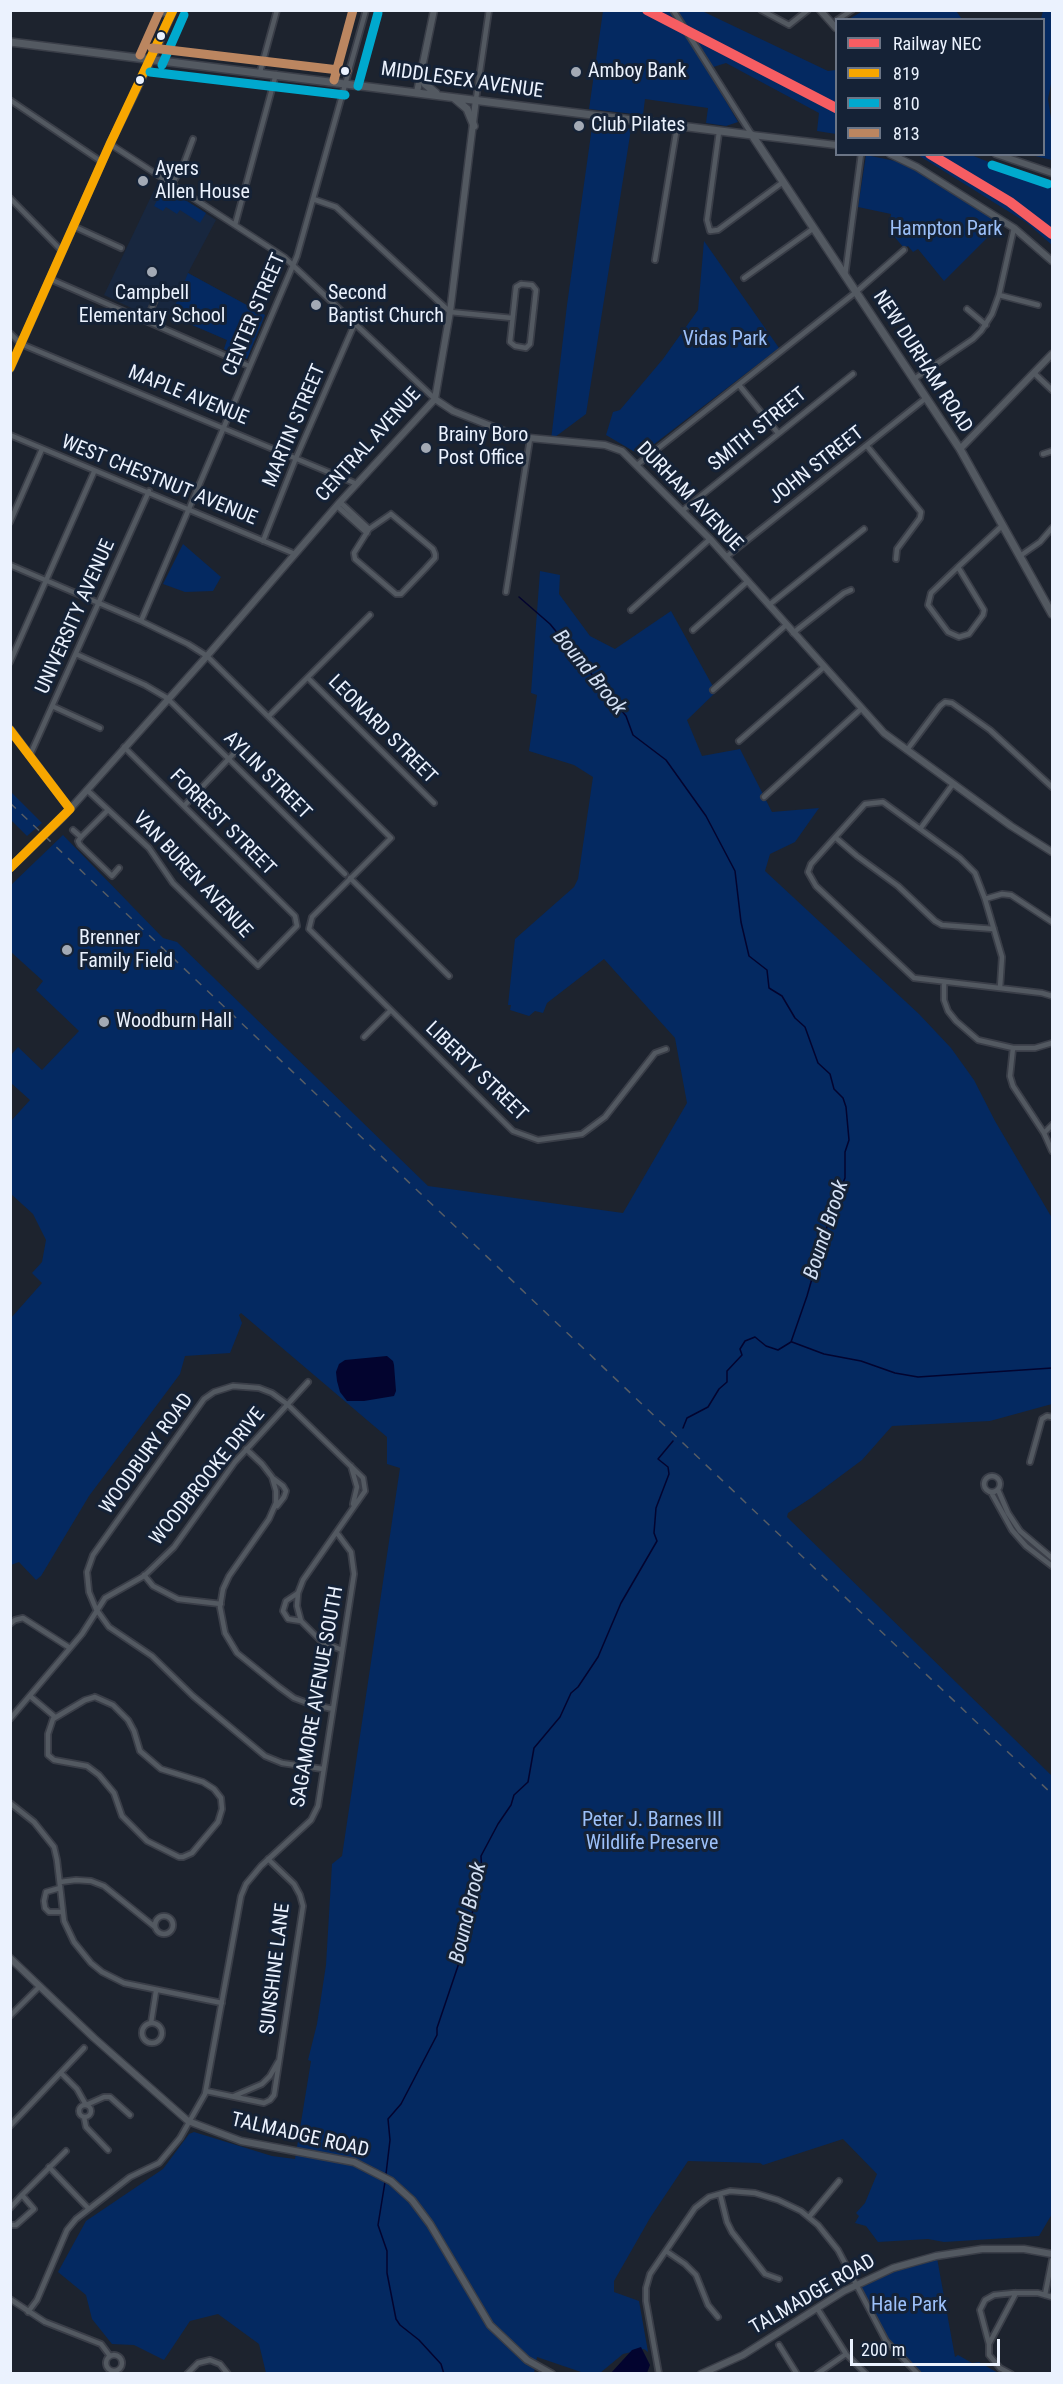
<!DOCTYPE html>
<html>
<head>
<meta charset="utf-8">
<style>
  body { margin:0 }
  #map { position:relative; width:1063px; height:2384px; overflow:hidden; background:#1d232e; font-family:"Roboto Condensed",sans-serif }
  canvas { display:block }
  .frame { position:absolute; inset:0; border:12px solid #ebf2fe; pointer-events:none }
  .legend { position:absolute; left:835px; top:18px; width:210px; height:138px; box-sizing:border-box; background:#152236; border:2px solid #6b7586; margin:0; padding:8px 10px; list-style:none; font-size:18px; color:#ebf2fe }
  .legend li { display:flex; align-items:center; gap:12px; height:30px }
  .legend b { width:30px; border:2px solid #6b7586 }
  .scale { position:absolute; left:850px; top:2339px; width:150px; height:27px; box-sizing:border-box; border:3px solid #ebf2fe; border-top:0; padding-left:8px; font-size:18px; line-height:21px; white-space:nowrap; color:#ebf2fe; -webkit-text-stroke:4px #152236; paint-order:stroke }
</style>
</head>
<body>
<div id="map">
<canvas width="1063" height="2384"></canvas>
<div class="frame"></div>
<ul class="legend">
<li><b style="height:8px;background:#f65d62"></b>Railway NEC</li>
<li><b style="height:8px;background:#f7a600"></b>819</li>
<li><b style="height:8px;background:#00a9ce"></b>810</li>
<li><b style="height:8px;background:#bb8660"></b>813</li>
</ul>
<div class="scale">200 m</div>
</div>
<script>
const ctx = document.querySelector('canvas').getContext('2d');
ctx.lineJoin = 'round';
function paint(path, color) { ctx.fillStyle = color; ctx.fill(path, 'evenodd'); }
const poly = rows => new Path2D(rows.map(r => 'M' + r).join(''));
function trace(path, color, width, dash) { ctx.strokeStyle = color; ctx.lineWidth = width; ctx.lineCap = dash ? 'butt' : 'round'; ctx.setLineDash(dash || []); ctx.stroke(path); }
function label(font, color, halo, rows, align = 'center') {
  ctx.font = font + ' "Roboto Condensed",sans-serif'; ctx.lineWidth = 6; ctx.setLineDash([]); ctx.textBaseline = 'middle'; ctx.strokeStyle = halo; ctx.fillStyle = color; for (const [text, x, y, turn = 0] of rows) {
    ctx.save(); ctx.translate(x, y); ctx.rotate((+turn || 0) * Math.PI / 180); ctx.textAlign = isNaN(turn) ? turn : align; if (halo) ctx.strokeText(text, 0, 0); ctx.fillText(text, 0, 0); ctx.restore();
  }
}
paint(poly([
  [158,182,216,220,188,273,265,315,247,359,224,349,227,340,168,314,163,323,104,295]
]), '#18273f');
paint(poly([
  [603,11,702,11,828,71,836,70,836,134,817,131,819,113,726,63,707,69,738,122,726,126,706,123,708,108,645,99,643,115,589,109],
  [863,11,956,11,962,19,849,19],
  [1043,11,1052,11,1052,79,1048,99,1052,125,1052,160,1031,155,1044,154,1044,20,1041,19],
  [593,120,631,129,586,414,551,440,567,305],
  [866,155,895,161,920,172,1001,224,944,281,918,249,913,252,908,246,904,248,893,235,889,228,891,214,858,207],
  [918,155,971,155,1027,177,1052,183,1052,245,1027,223],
  [164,187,206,213,200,223,180,210,177,214,166,207,163,211,154,206],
  [704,241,779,348,640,455,606,435,613,412,620,410,663,359,698,310],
  [188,273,265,315,247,359,224,349,227,340,171,316],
  [183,544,221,577,213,591,185,592,163,584],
  [540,571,560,575,559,594,590,636,615,649,671,611,716,692,687,720,702,756,740,749,772,812,819,808,795,842,770,854,765,871,919,1014,951,1048,974,1080,995,1121,1052,1218,1052,1404,990,1421,892,1426,862,1460,811,1498,788,1513,787,1517,1052,1776,1052,2214,1039,2236,944,2242,928,2239,878,2242,866,2226,855,2223,859,2216,856,2213,865,2203,877,2174,843,2139,763,2165,760,2163,688,2161,650,2218,614,2281,614,2292,639,2301,648,2352,644,2349,623,2354,600,2373,584,2373,537,2357,534,2373,266,2373,259,2344,218,2314,190,2321,164,2360,134,2345,112,2344,92,2319,86,2295,58,2272,86,2221,163,2169,189,2134,194,2132,272,2156,295,2159,311,2061,308,2060,317,2024,326,1965,332,1864,342,1856,400,1468,387,1464,387,1437,241,1313,239,1315,242,1323,230,1353,185,1356,180,1374,89,1496,41,1576,36,1580,19,1562,11,1565,11,1318,42,1283,32,1273,42,1262,46,1240,33,1214,11,1194,11,1121,30,1100,11,1083,11,1055,18,1047,42,1070,79,1031,36,990,43,981,11,952,11,885,63,835,163,938,177,942,428,1186,623,1213,687,1103,675,1038,604,959,547,1003,543,1013,535,1011,529,1016,510,1010,511,1005,508,1005,515,939,574,887,578,879,593,777,574,765,529,751,537,695,531,693],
  [11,792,42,823,27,836,11,820],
  [937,2258,955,2357,958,2355,972,2363,979,2362,998,2373,918,2373,891,2347,855,2285,894,2270]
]), '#042961');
paint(poly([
  [387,1356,393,1361,394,1365,396,1391,394,1396,364,1401,347,1401,340,1392,337,1381,336,1372,339,1364,345,1360],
  [641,2347,650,2365,647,2373,611,2373,632,2350]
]), '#03042f');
trace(poly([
  [519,597,550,624,626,716,633,735,666,760,706,816,735,871,741,922,749,956,767,970,769,988,782,996,795,1018,805,1027,818,1063,830,1074,834,1089,843,1098,846,1107,849,1140,845,1152,845,1178,832,1209,807,1296,791,1342,778,1350,766,1346,755,1337,745,1341,740,1349,742,1355,727,1371,727,1382,719,1389,708,1407,687,1418,683,1428],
  [792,1342,824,1354,861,1361,895,1373,918,1377,1052,1368],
  [386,2174,390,2140,388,2119,401,2104,437,2035,437,2028,461,1957,473,1910,476,1886,482,1875,481,1856,498,1824,511,1805,514,1795,528,1782,534,1748,560,1717,571,1693,578,1687,598,1657,621,1603,657,1541,654,1533,656,1508,669,1474,668,1467,658,1459,673,1441],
  [385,2182,378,2225,387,2251,387,2273,396,2319,400,2325,419,2340,441,2364,444,2374]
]), '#03042f', 1.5);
const minor = poly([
  [157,10,170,16],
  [673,10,752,135],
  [761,10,789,25,808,10],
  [837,20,852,10],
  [260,72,277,10],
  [476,99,489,10],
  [10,100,102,162],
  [719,132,707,220,710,231,718,230,783,182],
  [110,144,284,257,435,399],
  [172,184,184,163,193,139],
  [10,198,62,251],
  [313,199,336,207,450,312,512,318],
  [235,225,276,74],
  [73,226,121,248],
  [655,260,677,127],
  [845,276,861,154],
  [744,278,814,228],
  [50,279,249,366],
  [521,284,532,285,536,290,530,344,526,348,515,346,510,342,516,287,521,284],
  [999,295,1038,305],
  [967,309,986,325],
  [146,321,156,298],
  [10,333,21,344,357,484],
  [1034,373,1052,390],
  [914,379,973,339,981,331,992,314,999,295,1014,228],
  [739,385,778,433],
  [10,435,295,554],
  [867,446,921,512,920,518,897,549,896,559],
  [1043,454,1052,451],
  [637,465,856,292,904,250],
  [340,502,369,529],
  [337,506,367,533],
  [682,511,853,374],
  [391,514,433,549,435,554,435,558,425,569,401,594,396,594,355,559,354,553,369,529,391,514],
  [10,522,42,449],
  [263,541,296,458,355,323],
  [1020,556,1040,542,1052,528],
  [726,557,926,398],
  [10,565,141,621,188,644,207,656,391,838,312,917,309,929,513,1131,538,1140,582,1134,605,1117,655,1053,666,1049],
  [958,567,984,610,983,615,969,634,959,637,948,632,928,605,931,593,958,567],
  [958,567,1003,525],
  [506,592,530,439],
  [769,605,864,529],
  [631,610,710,539],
  [141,621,297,256,366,10],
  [693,630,748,581],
  [793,633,844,593,851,590],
  [76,654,145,685,167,698,345,874],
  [10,662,94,472],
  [308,678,434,803],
  [713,690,786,625],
  [52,706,100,728],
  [269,716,370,615],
  [739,741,824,667],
  [907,750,940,706,945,702,952,703,990,730,1052,787],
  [30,755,149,491],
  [87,790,149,848,173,883,258,966,297,926,295,916,124,747],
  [764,797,861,709],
  [184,806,240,747],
  [920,829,953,784],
  [73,830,81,837,108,810],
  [81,837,78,841,80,845,112,876,119,868],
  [836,838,857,856,898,886,935,921,942,925,994,929],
  [350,878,449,976],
  [985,899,1002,894,1011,895,1052,922],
  [944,982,944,1000,948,1011,956,1021,978,1040,1013,1048,1035,1048,1052,1043],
  [1000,988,1002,957,985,899,975,873,960,858,883,802,865,804,811,864,808,872,816,886,914,978,1042,993,1052,996],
  [364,1037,390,1011],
  [1013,1048,1010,1076,1013,1086,1044,1133,1052,1151],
  [1044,1133,1052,1125],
  [246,1449,262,1464,272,1477,276,1491,276,1503,269,1519,229,1576,223,1589,220,1607,225,1633,237,1653,279,1687,294,1698,310,1704,333,1709],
  [1030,1462,1042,1419,1047,1416,1052,1417],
  [351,1466,357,1487,353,1504],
  '984 1484a8 8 0 1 1 16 0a8 8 0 1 1-16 0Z',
  [274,1479,283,1486,286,1491,284,1497,277,1506],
  [998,1490,1008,1513,1020,1531,1052,1558],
  [992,1494,1012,1530,1026,1546,1052,1566],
  [144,1575,153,1586,178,1599,221,1604],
  [298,1593,286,1601,283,1611,288,1619,301,1621],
  [10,1624,15,1620,23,1618,70,1648],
  [30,1696,55,1717],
  [95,1697,113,1705,128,1720,134,1731,140,1751,161,1769,203,1782,214,1789,221,1798,222,1809,218,1822,192,1853,183,1857,179,1857,147,1841,122,1816,114,1793,99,1775,87,1766,54,1760,48,1755,48,1734,53,1719,85,1700,95,1697],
  [10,1719,82,1634,105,1598,144,1576,174,1547,235,1462,308,1382],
  [323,1769,282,1763,265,1756,193,1696,152,1656,109,1627,96,1609,89,1592,87,1572,93,1555,204,1399,214,1392,233,1386,259,1388,272,1393,287,1404,363,1478,365,1491,303,1580,298,1593,297,1606,301,1621,322,1642,342,1650],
  [10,1803,34,1822,54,1847,57,1860,64,1921,74,1942,91,1963,102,1972,124,1983,222,2003],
  [60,1882,76,1880,91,1881,104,1886,155,1927],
  [60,1888,46,1892,44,1901,45,1908,49,1912,62,1912],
  '155 1925a9 9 0 1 1 18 0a9 9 0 1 1-18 0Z',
  [10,2016,40,1986],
  [151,2023,156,1991],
  '142 2033a10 10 0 1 1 20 0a10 10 0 1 1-20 0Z',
  [62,2074,77,2089,86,2105,104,2097,110,2097,130,2115],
  [206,2091,264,2103,270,2100,274,2095,303,1906,300,1895,294,1884,268,1859],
  [234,2096,262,2084,270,2076,278,2062],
  '79 2111a6 6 0 1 1 12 0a6 6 0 1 1-12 0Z',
  [84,2117,86,2127,108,2150],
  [10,2126,84,2048],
  [49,2167,88,2208],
  [720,2194,727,2222,732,2232,765,2274,779,2279],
  [22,2195,66,2151],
  [10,2208,22,2195,34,2209,16,2225,10,2225],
  [809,2217,839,2181],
  [666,2251,685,2264,696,2275,708,2305,718,2317],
  [1045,2295,1052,2260],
  [10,2299,45,2322,101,2344,110,2356],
  [817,2308,846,2354,866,2374],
  [28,2312,37,2300,67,2230,76,2219,130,2177,159,2163,180,2138,205,2094,241,1896,246,1884,261,1866,311,1820,318,1806,354,1574,351,1552,337,1533],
  [989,2344,1016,2293],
  [779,2345,797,2374],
  '106 2363a8 8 0 1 1 16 0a8 8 0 1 1-16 0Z',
  [187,2374,198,2363,210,2360,220,2364,228,2374],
  [659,2374,646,2301,646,2288,650,2274,695,2208,709,2197,730,2191,755,2193,778,2200,801,2211,818,2225,838,2250,886,2341,918,2374],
  [817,2374,846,2354],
  [1011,2374,1000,2368,989,2355,989,2344,980,2310,985,2300,994,2295,1014,2293,1038,2293,1052,2297]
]);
const tertiary = poly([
  [820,10,836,28],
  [417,92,434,10],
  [752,135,836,145],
  [890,154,917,167,1014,228,1052,261],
  [996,154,1052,173],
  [10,369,110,144,151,60],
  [435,399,453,411,519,437,605,445,622,451,710,539,884,733,1011,826,1052,852],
  [960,449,1052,354],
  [10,729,70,809],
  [10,868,62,818,207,656,340,502,435,399,450,312,476,99],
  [10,1958,94,2038,188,2121,241,2141,354,2162,391,2181,412,2200,430,2224,490,2325,527,2360,552,2374],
  [701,2374,743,2355,844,2291,893,2268,936,2256,982,2249,1024,2249,1052,2254]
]);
const secondary = poly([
  [10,42,752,135,960,449,1052,614],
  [151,60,173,10],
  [421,72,425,84,436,93],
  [454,98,467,109,474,126]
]);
trace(minor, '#3a3e48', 8);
trace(tertiary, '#3a3e48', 9);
trace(secondary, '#3a3e48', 10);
trace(minor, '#535961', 4.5);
trace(tertiary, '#535961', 6);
trace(secondary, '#535961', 7);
trace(poly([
  [10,803,1052,1794]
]), '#565c65', 1.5, [8, 8]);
trace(poly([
  [10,368,110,144,173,10],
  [10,730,70,809,10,868]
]), '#f7a600', 9);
trace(poly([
  [162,65,184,15],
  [150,72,345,95],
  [358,86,378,13],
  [992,165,1048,184]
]), '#00a9ce', 9);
trace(poly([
  [152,48,347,71],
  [140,55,160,10],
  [334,80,353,10]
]), '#bb8660', 9);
trace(poly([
  [647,10,836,108],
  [930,154,1010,202,1052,234]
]), '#f65d62', 10);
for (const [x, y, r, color] of [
  [161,36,5,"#ebf2fe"],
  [345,71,5,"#ebf2fe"],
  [576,72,6,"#a3aab5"],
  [140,80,5,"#ebf2fe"],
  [579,126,6,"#a3aab5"],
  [143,181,6,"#a3aab5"],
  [152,272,6,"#a3aab5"],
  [316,305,6,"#a3aab5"],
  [426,448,6,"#a3aab5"],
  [67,950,6,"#a3aab5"],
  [104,1022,6,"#a3aab5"]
]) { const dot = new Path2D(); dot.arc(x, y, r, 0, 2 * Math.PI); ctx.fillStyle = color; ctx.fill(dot); trace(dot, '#152236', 2); }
label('20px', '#ebf2fe', '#152236', [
  ["Amboy Bank",588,72],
  ["Club Pilates",591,126],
  ["Ayers",155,170],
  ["Allen House",155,193],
  ["Campbell",152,294,"center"],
  ["Elementary School",152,317,"center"],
  ["Second",328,294],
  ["Baptist Church",328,317],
  ["Brainy Boro",438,436],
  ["Post Office",438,459],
  ["Brenner",79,939],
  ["Family Field",79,962],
  ["Woodburn Hall",116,1022]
], 'left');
label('20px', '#ebf2fe', '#152236', [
  ["MIDDLESEX AVENUE",462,81,8],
  ["CENTER STREET",255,315,-67],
  ["NEW DURHAM ROAD",922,362,57],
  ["MAPLE AVENUE",188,396,22],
  ["MARTIN STREET",295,426,-67],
  ["SMITH STREET",758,430,-39],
  ["CENTRAL AVENUE",369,445,-48],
  ["JOHN STREET",817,466,-38],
  ["WEST CHESTNUT AVENUE",159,481,22],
  ["DURHAM AVENUE",689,497,46],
  ["UNIVERSITY AVENUE",76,617,-66],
  ["LEONARD STREET",382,730,45],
  ["AYLIN STREET",267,776,45],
  ["FORREST STREET",222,823,45],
  ["VAN BUREN AVENUE",192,875,47],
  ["LIBERTY STREET",476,1072,44],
  ["WOODBURY ROAD",147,1454,-54],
  ["WOODBROOKE DRIVE",208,1477,-51],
  ["SAGAMORE AVENUE SOUTH",318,1697,-80],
  ["SUNSHINE LANE",276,1969,-83],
  ["TALMADGE ROAD",300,2136,13],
  ["TALMADGE ROAD",813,2295,-30]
]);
label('20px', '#9cc0f9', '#152236', [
  ["Hampton Park",946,230],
  ["Vidas Park",725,340],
  ["Peter J. Barnes III",652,1821],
  ["Wildlife Preserve",652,1844],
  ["Hale Park",909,2306]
]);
label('italic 21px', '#d4e1f5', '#152236', [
  ["Bound Brook",589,673,51],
  ["Bound Brook",827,1230,-72],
  ["Bound Brook",469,1913,-77]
]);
</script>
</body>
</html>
